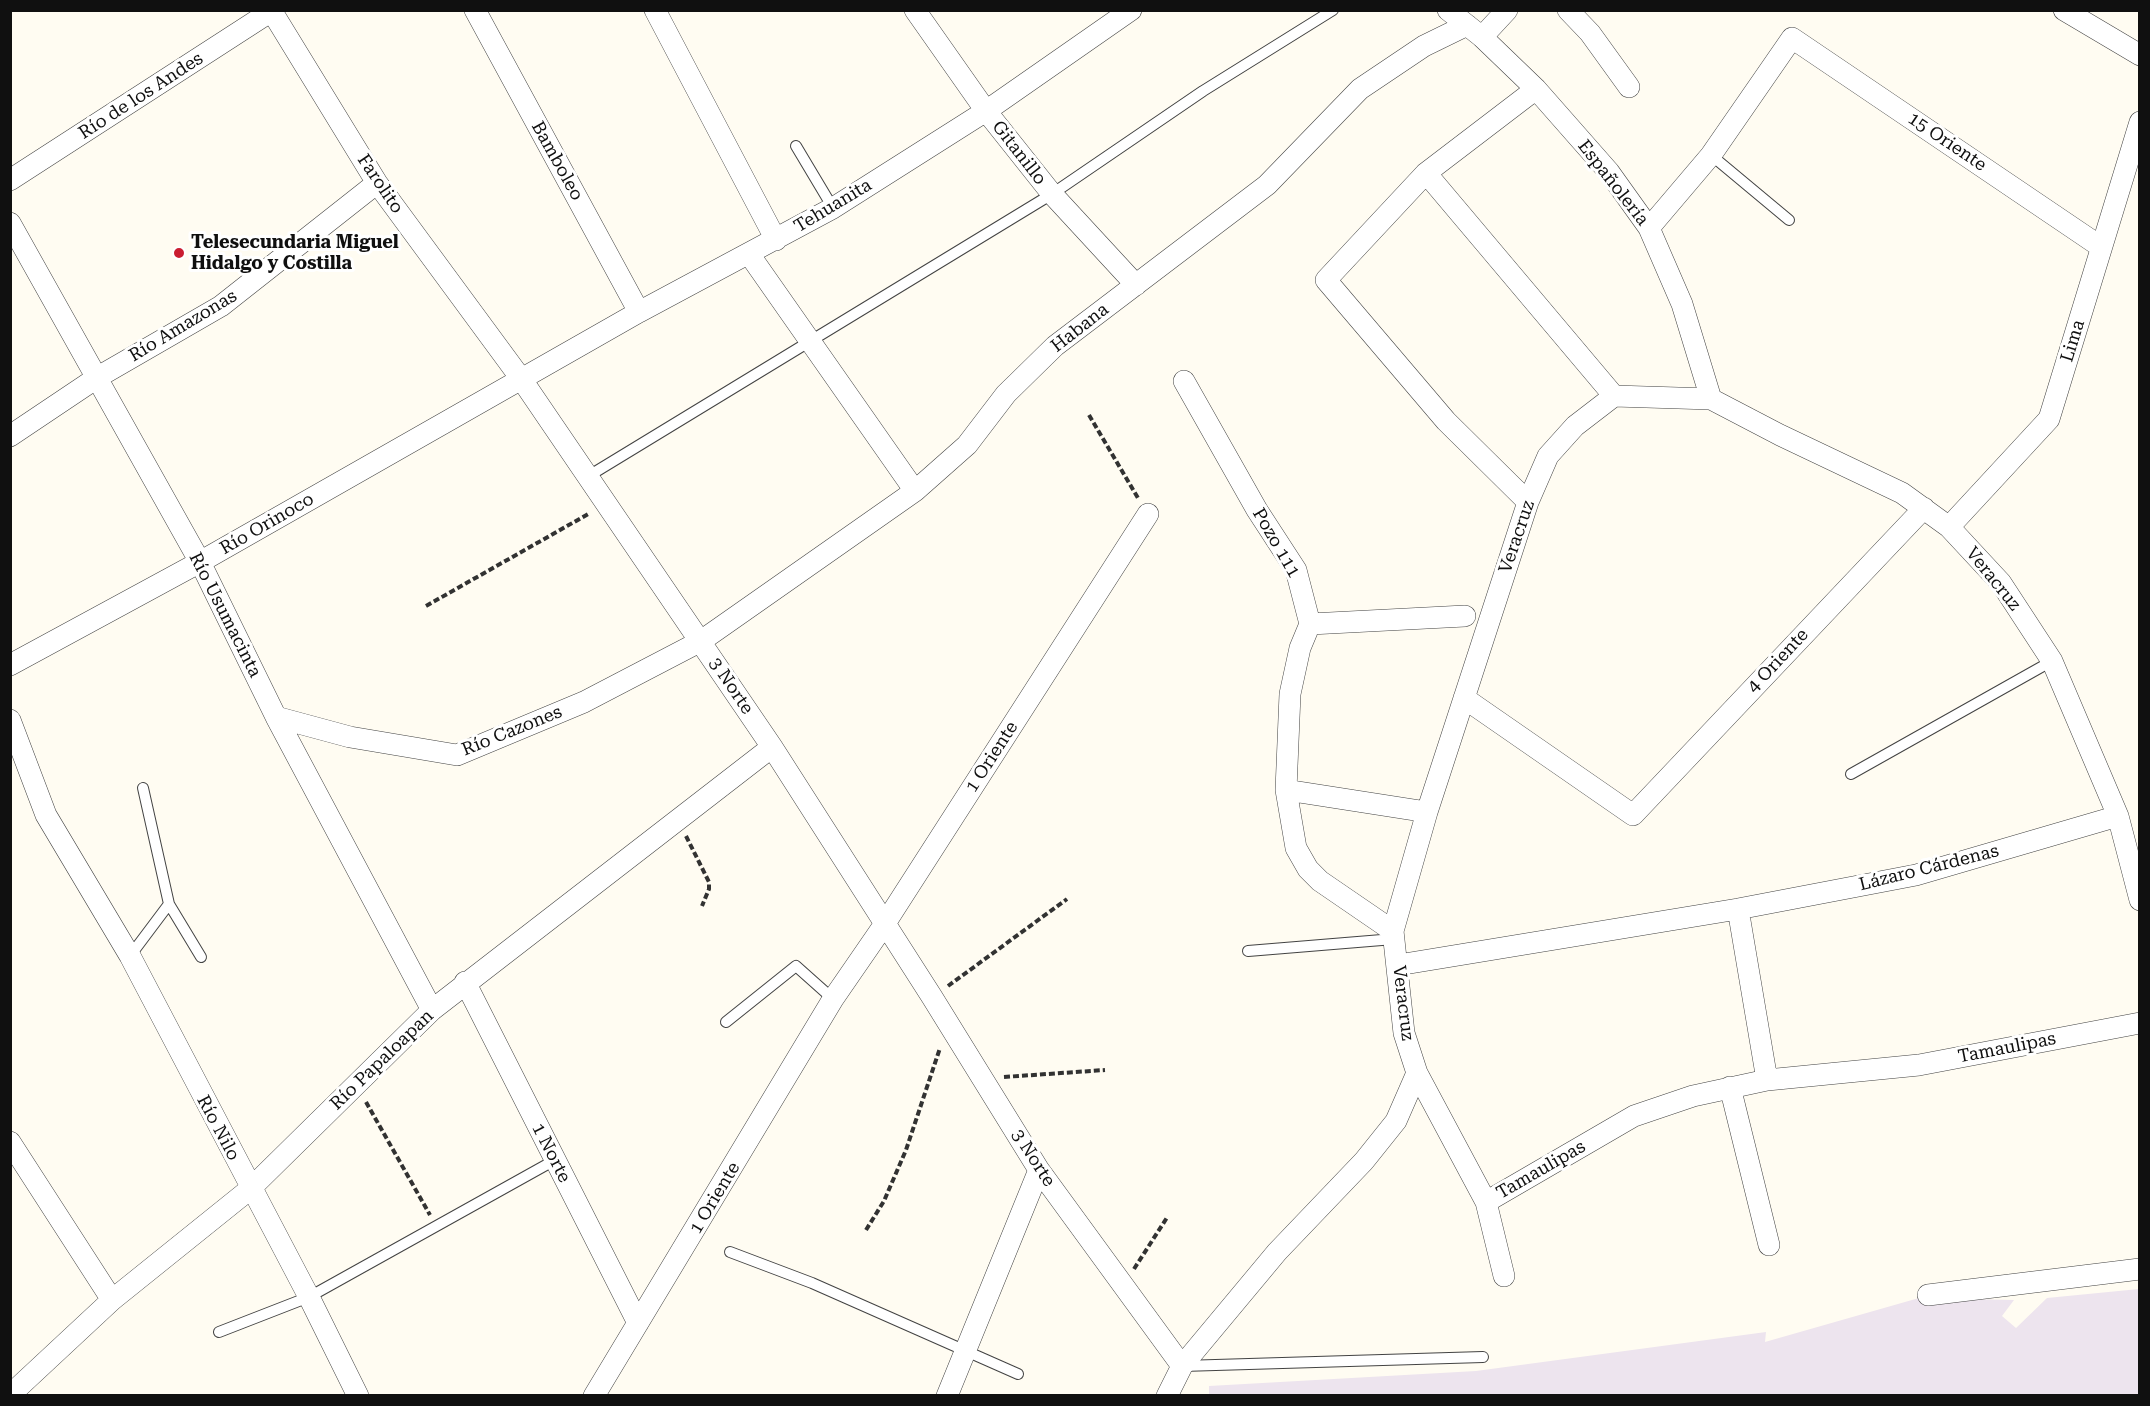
<!DOCTYPE html>
<html>
<head>
<meta charset="utf-8">
<style>
  body { margin:0 }
  #map { position:relative; width:2150px; height:1406px; overflow:hidden; background:#fffcf2; font-family:"Roboto Serif",serif }
  canvas { display:block }
  .frame { position:absolute; inset:0; border:12px solid #101010; pointer-events:none }
</style>
</head>
<body>
<div id="map">
<canvas width="2150" height="1406"></canvas>
<div class="frame"></div>
</div>
<script>
const ctx = document.querySelector('canvas').getContext('2d');
ctx.lineJoin = 'round';
function paint(path, color) { ctx.fillStyle = color; ctx.fill(path, 'evenodd'); }
const poly = rows => new Path2D(rows.map(r => 'M' + r).join(''));
function trace(path, color, width, dash) { ctx.strokeStyle = color; ctx.lineWidth = width; ctx.lineCap = dash ? 'butt' : 'round'; ctx.setLineDash(dash || []); ctx.stroke(path); }
function label(font, color, halo, rows, align = 'center') {
  ctx.font = font + ' "Roboto Serif",serif'; ctx.lineWidth = 6; ctx.setLineDash([]); ctx.textBaseline = 'middle'; ctx.strokeStyle = halo; ctx.fillStyle = color; for (const [text, x, y, turn = 0] of rows) {
    ctx.save(); ctx.translate(x, y); ctx.rotate((+turn || 0) * Math.PI / 180); ctx.textAlign = isNaN(turn) ? turn : align; if (halo) ctx.strokeText(text, 0, 0); ctx.fillText(text, 0, 0); ctx.restore();
  }
}
paint(poly([
  [2139,1289,2139,1395,1209,1396,1209,1386,1476,1371,1766,1332,1765,1342,1919,1298,2014,1300,2002,1316,2016,1328,2047,1298]
]), '#ede4ee');
const lane = poly([
  [796,146,833,208],
  [1711,155,1789,220],
  [587,477,1052,194,1203,91,1333,10],
  [1851,774,2052,661],
  [143,788,169,904,201,957],
  [1248,951,1394,939],
  [130,956,169,904],
  [726,1022,796,966,833,999],
  [730,1252,812,1283,1018,1374],
  [219,1332,309,1297,555,1160],
  [1182,1366,1483,1357]
]);
const street = poly([
  [271,10,377,183,522,380,772,747,932,997,1039,1170,1182,1366],
  [475,10,639,312],
  [655,10,776,240],
  [915,10,986,111,1052,194,1136,285],
  [1448,10,1482,37,1536,89,1609,172,1649,228,1682,304,1711,399],
  [1568,10,1590,33,1629,87],
  [2064,10,2140,55],
  [1482,37,1507,10],
  [1426,173,1614,396],
  [10,180,273,10],
  [10,223,200,562,276,717,432,1010],
  [1649,228,1711,155,1792,38,2101,247],
  [749,254,915,491],
  [1184,381,1257,510,1296,570,1310,624,1300,648,1290,694,1286,790,1296,848,1308,869,1320,881,1393,931],
  [10,436,98,377,221,306,377,183],
  [1528,502,1446,421,1326,280,1426,173,1536,89],
  [1949,527,2049,419,2140,122],
  [1310,624,1465,616],
  [10,665,200,562,639,312,833,208,986,111,1131,10],
  [1464,698,1633,815,1924,508],
  [276,717,350,737,457,755,584,702,701,641,915,491,967,445,1006,394,1055,346,1267,185,1360,89,1424,46,1467,25],
  [10,720,46,815,130,956,309,1297,358,1396],
  [1286,790,1427,812],
  [1738,909,1767,1080],
  [1398,965,1738,909,1916,875,2118,816],
  [465,982,638,1323],
  [1417,1073,1486,1202,1504,1276],
  [1730,1087,1769,1245],
  [10,1142,112,1300],
  [1486,1202,1634,1116,1693,1096,1767,1080,1919,1065,2140,1023],
  [1928,1295,2140,1269],
  [10,1395,112,1300,250,1189,432,1010,772,747],
  [594,1396,833,999,884,925,1148,514],
  [947,1396,1039,1170],
  [1167,1396,1182,1366,1277,1252,1364,1161,1396,1121,1417,1073,1404,1033,1393,931,1427,812,1528,502,1548,456,1575,426,1614,396,1711,399,1780,435,1902,493,1949,527,2001,583,2052,661,2118,816,2140,900]
]);
trace(lane, '#434343', 12);
trace(street, '#434343', 22);
trace(poly([
  [1089,415,1138,498],
  [426,606,590,513],
  [686,836,709,882,709,889,702,906],
  [948,986,1067,899],
  [1004,1077,1105,1070],
  [366,1102,430,1215],
  [866,1230,884,1201,906,1150,940,1048],
  [1134,1269,1168,1216]
]), '#323232', 4, [6, 3]);
trace(lane, '#fff', 10);
trace(street, '#fff', 21);
for (const [x, y, r, color] of [
  [179,253,6,"#ca1d31"]
]) { const dot = new Path2D(); dot.arc(x, y, r, 0, 2 * Math.PI); ctx.fillStyle = color; ctx.fill(dot); trace(dot, '#fff', 2); }
label('18px', '#101010', '#fff', [
  ["Río de los Andes",141,96,-33],
  ["15 Oriente",1947,142,34],
  ["Gitanillo",1019,153,52],
  ["Bamboleo",557,161,61],
  ["Españolería",1613,183,52],
  ["Farolito",380,184,56],
  ["Tehuanita",833,206,-31],
  ["Río Amazonas",183,326,-31],
  ["Habana",1080,328,-38],
  ["Lima",2073,341,-73],
  ["Río Orinoco",267,524,-30],
  ["Veracruz",1517,537,-71],
  ["Pozo 111",1276,543,60],
  ["Veracruz",1993,579,51],
  ["Río Usumacinta",225,615,63],
  ["4 Oriente",1778,661,-47],
  ["3 Norte",731,686,56],
  ["Río Cazones",512,731,-22],
  ["1 Oriente",992,757,-57],
  ["Lázaro Cárdenas",1929,868,-14],
  ["Veracruz",1403,1003,83],
  ["Tamaulipas",2007,1048,-11],
  ["Río Papaloapan",382,1060,-44],
  ["Río Nilo",218,1128,62],
  ["1 Norte",551,1153,63],
  ["3 Norte",1033,1158,57],
  ["Tamaulipas",1541,1170,-30],
  ["1 Oriente",715,1198,-59]
]);
label('bold 18px', '#101010', '#fff', [
  ["Telesecundaria Miguel",191,243],
  ["Hidalgo y Costilla",191,264]
], 'left');
</script>
</body>
</html>
